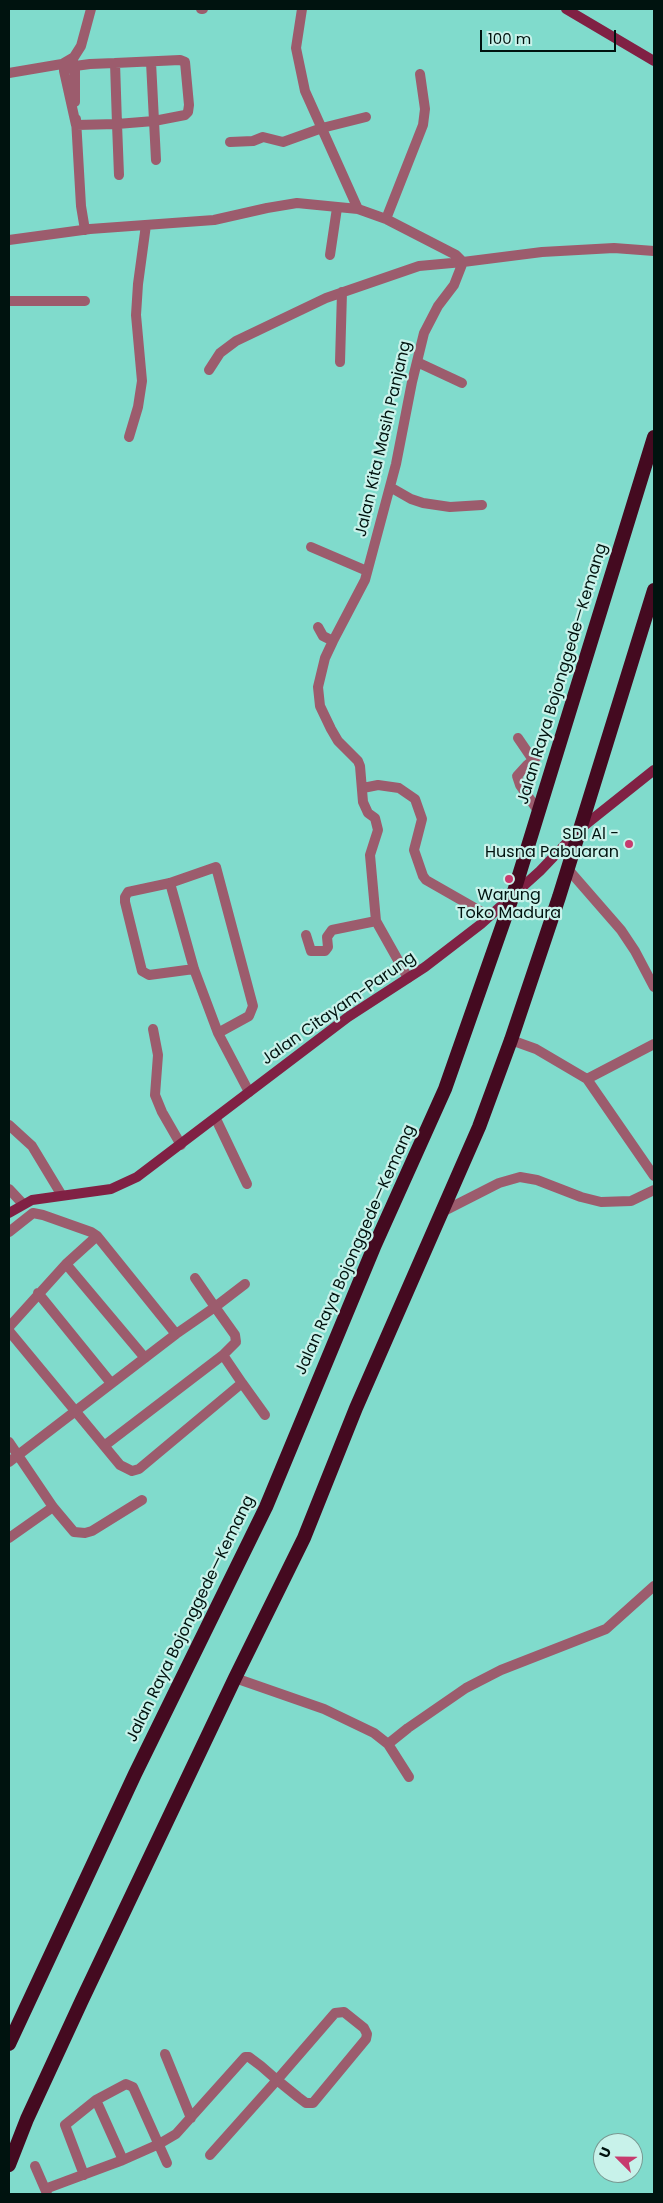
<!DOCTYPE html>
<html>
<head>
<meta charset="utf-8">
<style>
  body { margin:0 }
  #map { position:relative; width:663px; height:2203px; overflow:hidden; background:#80dbcc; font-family:Poppins,sans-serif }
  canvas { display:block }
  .frame { position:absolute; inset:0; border:10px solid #00130f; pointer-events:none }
  .north { position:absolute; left:593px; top:2133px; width:50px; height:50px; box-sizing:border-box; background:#c8f2ea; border:1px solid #789992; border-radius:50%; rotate:293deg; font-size:14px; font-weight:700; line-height:20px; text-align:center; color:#00130f }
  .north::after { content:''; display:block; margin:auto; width:18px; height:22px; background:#c73b6e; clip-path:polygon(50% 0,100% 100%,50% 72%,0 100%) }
  .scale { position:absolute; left:480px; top:30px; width:136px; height:22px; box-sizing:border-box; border:2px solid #00130f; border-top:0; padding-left:6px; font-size:15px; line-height:18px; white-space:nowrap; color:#00130f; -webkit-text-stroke:4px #c8f2ea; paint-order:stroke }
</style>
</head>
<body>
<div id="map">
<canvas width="663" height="2203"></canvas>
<div class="frame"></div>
<div class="north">U</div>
<div class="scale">100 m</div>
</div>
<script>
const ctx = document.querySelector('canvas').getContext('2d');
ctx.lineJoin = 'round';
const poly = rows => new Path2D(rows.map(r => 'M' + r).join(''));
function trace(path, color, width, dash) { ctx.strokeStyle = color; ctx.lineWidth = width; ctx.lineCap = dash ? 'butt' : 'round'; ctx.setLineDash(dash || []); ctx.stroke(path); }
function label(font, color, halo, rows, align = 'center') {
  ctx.font = font + ' Poppins,sans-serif'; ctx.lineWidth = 4.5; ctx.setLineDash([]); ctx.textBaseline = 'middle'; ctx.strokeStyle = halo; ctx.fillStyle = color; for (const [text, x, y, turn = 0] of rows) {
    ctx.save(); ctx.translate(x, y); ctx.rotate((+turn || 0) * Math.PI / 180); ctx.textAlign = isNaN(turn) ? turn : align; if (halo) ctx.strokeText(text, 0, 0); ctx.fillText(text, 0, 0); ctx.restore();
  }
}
trace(poly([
  [201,9,203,9],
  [302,9,296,48,305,91,358,209,386,219,456,255,463,262,542,252,614,248,654,251],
  [151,62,156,160],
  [115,63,90,64,75,66,64,71,76,125,117,124,154,121,185,115,188,112,189,105,185,62,180,60,115,63,117,124,119,175],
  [75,66,75,102],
  [9,73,62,64,74,57,81,46,91,9],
  [76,119,81,206,85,230],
  [230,142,253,141,263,137,283,142,322,128,366,117],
  [386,219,423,125,425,109,420,74],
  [9,240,90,229,214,220,267,208,297,203,358,209],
  [330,255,337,208],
  [9,301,85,301],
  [340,362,342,292],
  [417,362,462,383],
  [209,370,220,353,236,341,326,298,419,266,463,262,454,285,438,306,424,333,412,382,396,464,365,580,333,641,325,658,318,687,320,706,331,729,338,741,358,761,360,766,363,802,368,813,375,818,378,830,370,855,376,921,408,978],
  [129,437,138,407,142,381,136,315,138,284,146,225],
  [390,487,411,499,423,503,450,507,482,505],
  [311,547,367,571],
  [318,627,323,636,333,641],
  [518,738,533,760],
  [538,756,527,765,517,776,520,785,539,812],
  [363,788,378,785,399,788,415,799,422,819,414,850,423,876,426,880,489,916],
  [567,868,621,930,635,951,654,987],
  [170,883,194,969,218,1033,249,1092],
  [306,935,311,951,325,951,328,947,327,937,332,930,376,921],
  [194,969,149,975,142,971,125,902,125,897,128,892,170,883,216,867,253,1006,249,1016,218,1033],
  [153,1029,158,1055,155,1095,162,1112,181,1145],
  [511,1040,536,1049,587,1079,654,1176],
  [587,1079,654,1044],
  [216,1119,247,1184],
  [9,1125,32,1146,61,1194],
  [9,1189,23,1204],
  [442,1212,499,1183,520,1177,537,1180,581,1197,601,1202,631,1201,654,1190],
  [9,1232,33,1213,43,1215,91,1232,97,1236],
  [66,1264,145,1358],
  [195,1278,215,1307,245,1284],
  [38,1293,111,1383],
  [9,1327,66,1264,97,1236,176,1334],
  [9,1331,120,1465,132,1471,139,1469,242,1383,223,1355],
  [242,1383,265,1415],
  [9,1442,53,1507,74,1532,85,1533,92,1531,142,1500],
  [9,1462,176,1334,215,1307,235,1335,236,1342,223,1355,104,1446],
  [9,1538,53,1507],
  [235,1678,324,1709,374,1733,388,1744,409,1777],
  [388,1744,408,1728,466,1688,501,1670,606,1629,654,1586],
  [165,2054,191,2118],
  [96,2100,123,2160],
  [35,2166,45,2189],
  [84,2175,65,2125,96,2100,126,2084,133,2087,167,2163],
  [47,2194,45,2189,123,2160,159,2144,176,2134,245,2057,249,2057,261,2066,277,2080,298,2097,306,2103,313,2103,366,2039,367,2034,364,2028,344,2012,335,2013,277,2080,210,2155]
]), '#9c5c6d', 10);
trace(poly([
  [566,9,654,61],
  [9,1213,32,1200,111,1189,137,1177,348,1017,425,967,481,924,540,871,580,829,654,770]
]), '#802144', 10);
trace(poly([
  [9,2044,135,1774,266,1507,374,1247,445,1089,512,898,654,437],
  [9,2165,27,2119,82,2000,235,1678,304,1538,356,1408,479,1127,511,1040,559,897,654,590]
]), '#440a20', 14);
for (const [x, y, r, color] of [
  [629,844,5,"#c73b6e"],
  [509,879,5,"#c73b6e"]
]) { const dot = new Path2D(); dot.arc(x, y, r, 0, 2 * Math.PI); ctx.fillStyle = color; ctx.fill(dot); trace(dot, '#c8f2ea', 2); }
label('16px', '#00130f', '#c8f2ea', [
  ["Jalan Kita Masih Panjang",384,439,-77],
  ["Jalan Raya Bojonggede—Kemang",563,674,-73],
  ["Jalan Citayam-Parung",339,1009,-35],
  ["Jalan Raya Bojonggede—Kemang",356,1250,-66],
  ["Jalan Raya Bojonggede—Kemang",191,1619,-64]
]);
label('16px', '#00130f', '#c8f2ea', [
  ["SDI Al -",619,835],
  ["Husna Pabuaran",619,853],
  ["Warung",509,896,"center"],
  ["Toko Madura",509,914,"center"]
], 'right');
</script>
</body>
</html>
